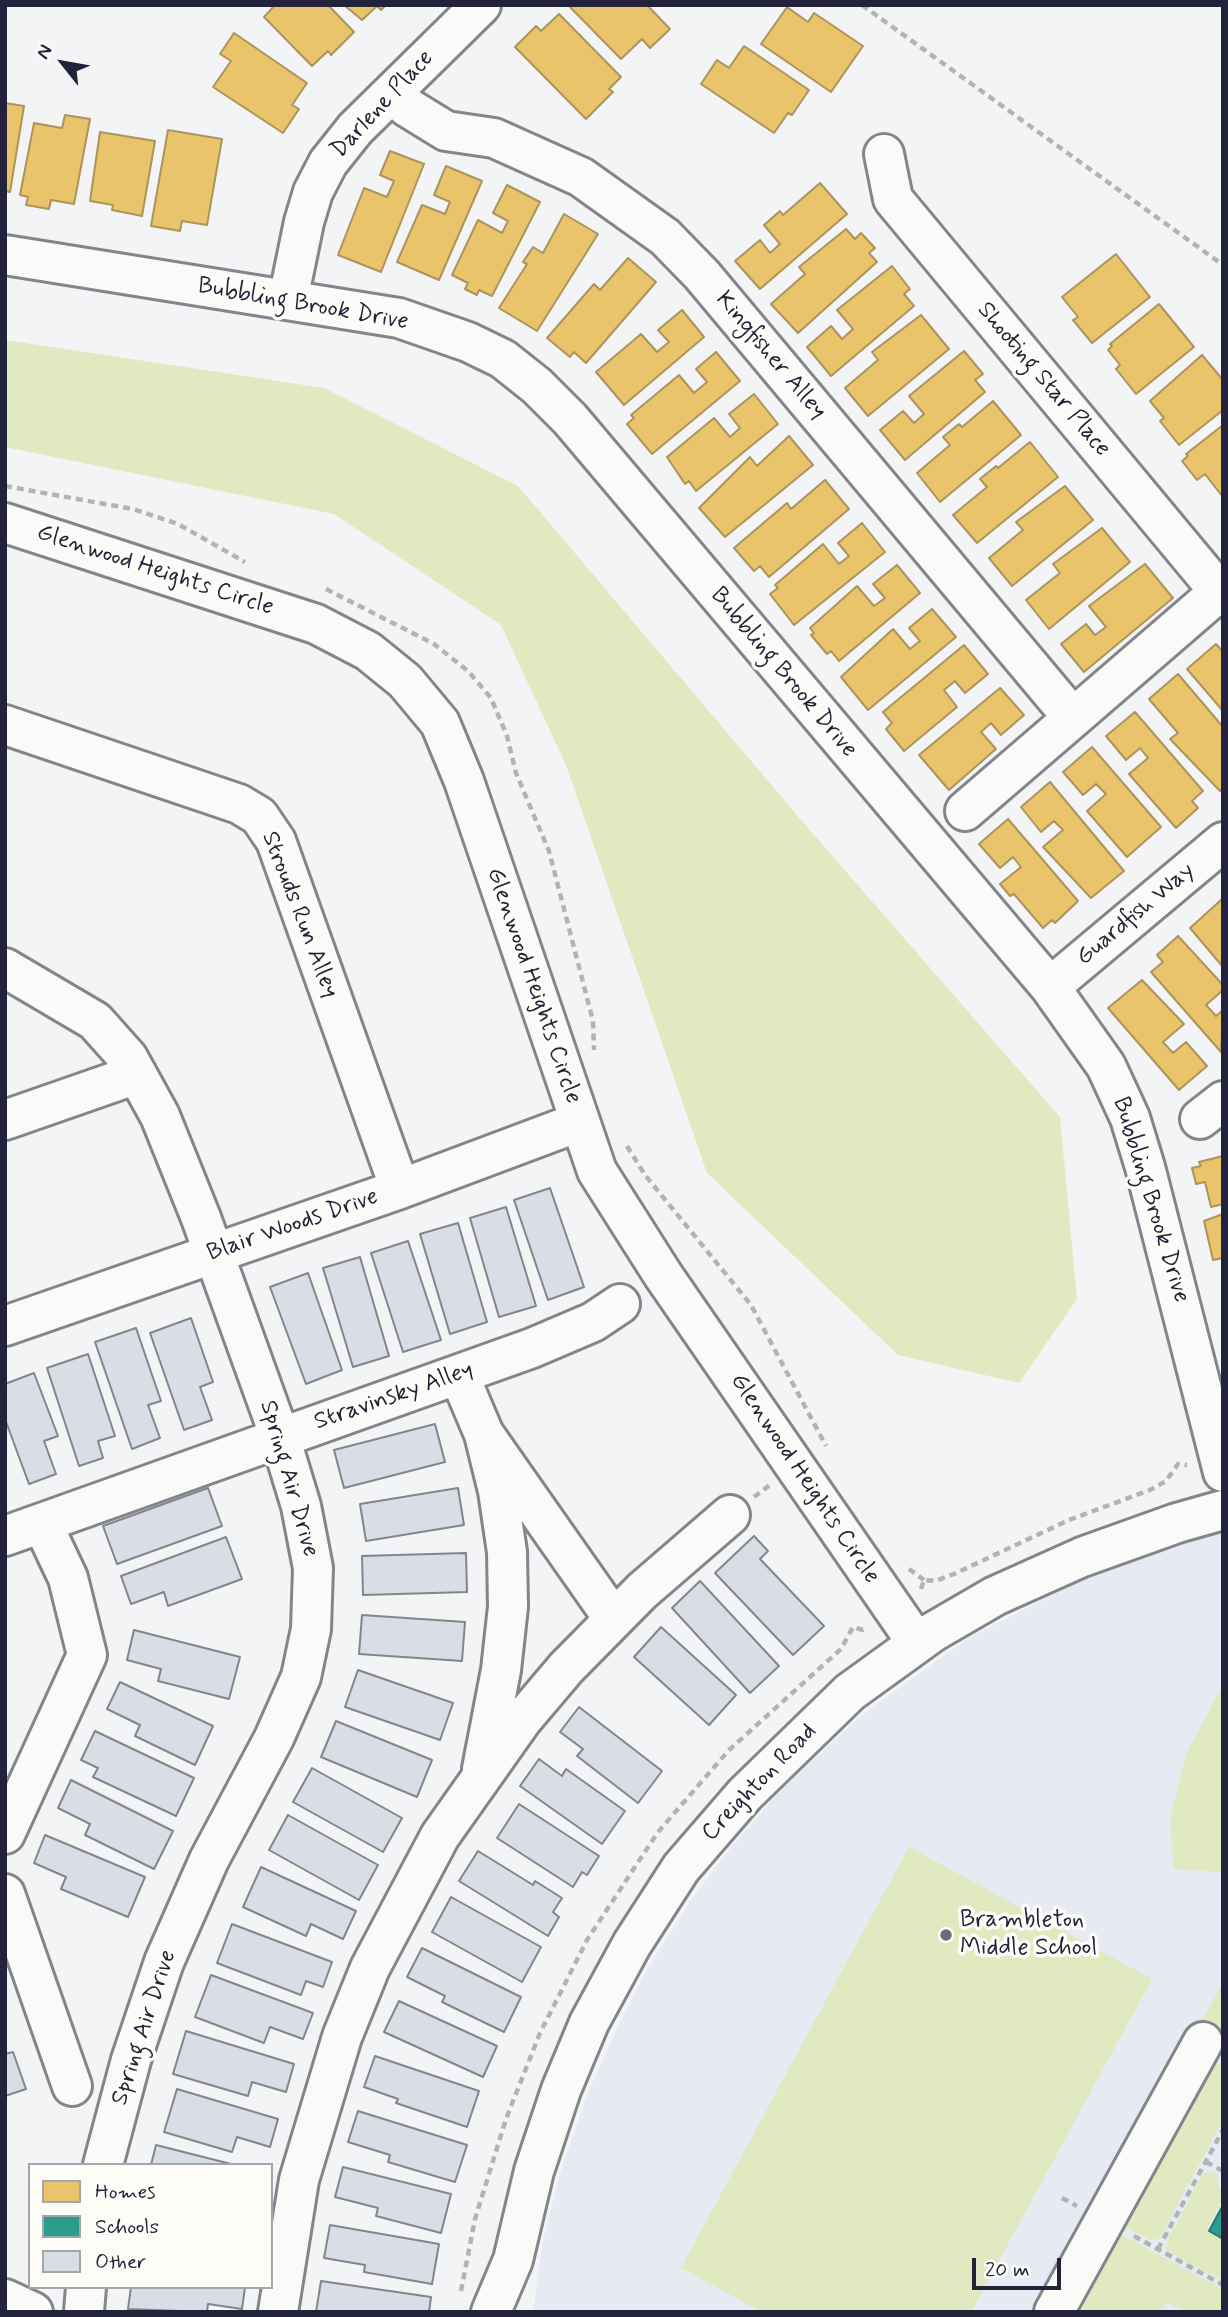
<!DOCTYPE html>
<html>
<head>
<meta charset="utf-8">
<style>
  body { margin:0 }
  #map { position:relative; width:1228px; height:2317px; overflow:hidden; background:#f2f4f6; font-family:Mynerve,sans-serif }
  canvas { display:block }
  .frame { position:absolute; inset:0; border:7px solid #22223b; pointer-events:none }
  .legend { position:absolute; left:28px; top:2163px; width:245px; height:126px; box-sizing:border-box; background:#fdfcf7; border:2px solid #a5a5ac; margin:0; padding:9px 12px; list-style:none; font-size:21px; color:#22223b }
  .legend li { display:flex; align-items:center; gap:14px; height:35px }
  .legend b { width:35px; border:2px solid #a5a5ac }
  .north { position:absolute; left:28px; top:28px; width:70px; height:70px; -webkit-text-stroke:5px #fdfcf7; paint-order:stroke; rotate:301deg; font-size:19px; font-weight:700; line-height:28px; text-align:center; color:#22223b }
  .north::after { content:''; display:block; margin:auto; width:24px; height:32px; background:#22223b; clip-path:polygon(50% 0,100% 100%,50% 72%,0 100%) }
  .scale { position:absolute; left:972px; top:2258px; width:89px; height:32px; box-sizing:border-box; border:4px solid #22223b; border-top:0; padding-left:9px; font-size:21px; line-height:24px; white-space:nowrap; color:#22223b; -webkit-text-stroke:5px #fdfcf7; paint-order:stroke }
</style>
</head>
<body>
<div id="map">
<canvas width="1228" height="2317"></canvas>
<div class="frame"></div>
<ul class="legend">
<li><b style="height:19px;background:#e9c46a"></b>Homes</li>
<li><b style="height:19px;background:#2a9d8f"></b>Schools</li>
<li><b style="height:19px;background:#d8dde6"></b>Other</li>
</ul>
<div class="north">N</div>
<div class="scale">20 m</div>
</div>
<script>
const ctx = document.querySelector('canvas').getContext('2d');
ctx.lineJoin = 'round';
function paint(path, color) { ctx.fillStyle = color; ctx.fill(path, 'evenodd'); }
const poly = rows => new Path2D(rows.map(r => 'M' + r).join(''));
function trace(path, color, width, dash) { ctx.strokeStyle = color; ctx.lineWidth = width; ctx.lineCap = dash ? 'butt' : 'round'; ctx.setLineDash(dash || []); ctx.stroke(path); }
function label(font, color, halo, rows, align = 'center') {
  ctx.font = font + ' Mynerve,sans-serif'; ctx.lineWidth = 7; ctx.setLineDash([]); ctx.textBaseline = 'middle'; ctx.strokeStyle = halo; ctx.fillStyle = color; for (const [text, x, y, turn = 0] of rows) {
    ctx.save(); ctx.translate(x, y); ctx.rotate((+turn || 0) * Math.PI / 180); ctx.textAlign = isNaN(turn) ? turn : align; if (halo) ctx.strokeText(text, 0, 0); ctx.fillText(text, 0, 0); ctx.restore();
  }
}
paint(poly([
  [1223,1533,1223,2312,533,2312,543,2241,560,2174,587,2095,618,2026,648,1968,689,1903,724,1856,777,1794,858,1718,970,1637,1102,1570,1178,1543]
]), '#e5eaf3');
paint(poly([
  [5,340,324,388,518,486,807,827,1060,1117,1077,1299,1019,1383,898,1355,707,1173,566,765,501,625,334,514,5,447],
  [1223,1685,1223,1872,1174,1869,1170,1819,1186,1754],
  [909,1847,1152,1979,971,2312,762,2312,681,2268],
  [1223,1983,1223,2048,1195,2033],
  [1223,2063,1223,2120,1159,2239,1150,2240,1117,2223,1209,2066],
  [1211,2171,1218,2173,1218,2187,1223,2191,1223,2199,1206,2230,1223,2239,1223,2281,1167,2251,1166,2243,1202,2175],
  [1113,2230,1223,2289,1223,2312,1185,2312,1167,2302,1161,2312,1068,2312]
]), '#e0e9c0');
const homes = poly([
  [275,5,328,5,354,32,331,55,328,51,312,66,264,17,275,5],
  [344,5,386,5,381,10,377,6,362,20,344,5],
  [568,5,647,5,670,29,650,48,642,39,621,59,568,5],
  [787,7,808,22,814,13,863,46,831,92,761,44,787,7],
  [559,14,621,77,609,89,613,92,586,119,515,47,536,26,541,31,559,14],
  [234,33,307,83,292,105,299,109,283,133,213,87,231,61,220,54,234,33],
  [744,46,809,90,792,115,788,113,774,133,701,84,717,60,729,68,744,46],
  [5,103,24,106,10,192,5,191,5,103],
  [65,115,90,119,74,204,51,200,49,209,26,205,28,197,20,195,34,123,62,128,65,115],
  [168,130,222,139,207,225,182,221,180,231,151,226,168,130],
  [100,132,155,141,142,216,112,210,113,205,90,201,100,132],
  [390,151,424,164,381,272,338,255,364,188,387,197,394,181,380,175,390,151],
  [446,166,482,181,439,280,397,262,422,205,445,214,450,202,434,195,446,166],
  [820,183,847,214,760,289,735,261,760,240,770,253,780,244,764,225,780,211,783,215,820,183],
  [507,185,540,202,492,296,479,290,477,295,465,289,468,283,452,275,478,220,502,233,508,221,493,213,507,185],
  [564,214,598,234,537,331,499,308,527,264,523,262,533,247,543,253,564,214],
  [846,229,855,239,861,233,875,248,869,253,877,262,798,333,771,304,805,274,799,267,846,229],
  [1116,254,1150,297,1092,343,1073,320,1078,317,1062,297,1116,254],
  [628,258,656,282,586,363,574,352,570,357,547,338,594,284,600,290,628,258],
  [892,266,910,289,904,294,914,306,831,376,807,347,831,326,842,339,853,329,837,310,892,266],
  [1159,304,1194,347,1136,394,1116,369,1120,365,1108,350,1112,346,1110,344,1159,304],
  [682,310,704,337,624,405,596,372,641,334,657,352,669,342,658,330,682,310],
  [921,315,949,349,868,416,845,388,878,360,872,352,921,315],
  [964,351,983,374,975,380,985,392,905,460,880,430,903,411,914,423,924,414,909,396,964,351],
  [716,352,740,381,652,454,627,424,634,418,631,415,679,375,694,393,707,382,696,369,716,352],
  [1202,355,1223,380,1223,410,1179,445,1160,421,1164,418,1150,401,1202,355],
  [754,394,778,424,696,491,689,481,685,484,667,457,714,418,730,437,740,428,729,414,754,394],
  [993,401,1021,435,940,502,917,473,950,445,943,437,959,424,962,427,993,401],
  [1223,425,1223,496,1222,496,1205,474,1197,480,1182,461,1188,456,1186,454,1223,425],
  [789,436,813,465,725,537,699,508,750,457,757,466,789,436],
  [1030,442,1058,477,977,543,953,515,987,487,980,479,996,466,998,468,1030,442],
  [825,480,849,509,769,577,760,566,754,571,734,548,787,503,791,509,825,480],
  [1065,486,1093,520,1012,586,989,558,1023,530,1016,522,1065,486],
  [862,523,885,552,794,625,770,594,778,588,775,585,823,544,839,564,849,556,838,543,862,523],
  [1102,528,1130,562,1049,629,1026,600,1060,573,1053,564,1102,528],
  [1145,564,1173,598,1084,672,1061,644,1086,624,1095,635,1106,627,1089,606,1145,564],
  [897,565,920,593,839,661,831,651,827,654,811,635,814,633,810,628,857,586,874,606,885,598,873,584,897,565],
  [932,609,956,637,868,710,841,677,893,629,910,649,920,641,909,628,932,609],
  [1216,644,1223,652,1223,711,1187,669,1216,644],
  [964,645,988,674,965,693,955,681,944,690,957,707,904,751,886,729,892,723,883,712,964,645],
  [1178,674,1223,727,1223,788,1220,791,1170,739,1178,733,1149,699,1178,674],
  [1000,688,1024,715,1001,735,991,723,981,732,996,749,949,790,919,755,1000,688],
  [1135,712,1203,791,1192,801,1198,808,1176,828,1129,774,1148,758,1140,748,1126,760,1106,736,1135,712],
  [1092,747,1161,827,1127,857,1087,811,1106,794,1096,784,1083,795,1063,772,1092,747],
  [1050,782,1124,871,1091,898,1043,847,1063,830,1054,821,1041,832,1021,807,1050,782],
  [1008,819,1078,901,1055,923,1052,920,1043,928,1014,894,1010,896,1000,884,1021,867,1013,857,1000,868,979,844,1008,819],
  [1221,900,1223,902,1223,967,1190,928,1221,900],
  [1178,936,1223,985,1223,990,1206,1005,1216,1016,1223,1010,1221,1052,1151,972,1163,962,1157,955,1178,936],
  [1142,980,1184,1024,1163,1042,1173,1053,1186,1042,1207,1066,1179,1090,1108,1008,1142,980],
  [1223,1156,1223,1204,1211,1207,1205,1182,1196,1184,1192,1168,1201,1166,1199,1162,1223,1156],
  [1223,1214,1223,1258,1213,1260,1204,1221,1223,1214]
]);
paint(homes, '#e9c46a');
trace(homes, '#ad935c', 2);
const schools = poly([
  [1223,2205,1223,2239,1209,2231,1223,2205]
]);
paint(schools, '#2a9d8f');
trace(schools, '#287876', 2);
const building = poly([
  [550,1188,584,1287,548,1300,514,1200,550,1188],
  [506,1207,536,1306,499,1317,470,1218,506,1207],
  [458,1223,487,1322,450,1334,420,1234,458,1223],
  [408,1241,441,1340,403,1352,371,1253,408,1241],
  [360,1257,389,1356,353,1367,323,1268,360,1257],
  [308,1273,342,1370,306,1384,270,1287,308,1273],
  [191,1318,213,1382,200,1387,212,1420,184,1430,150,1333,191,1318],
  [136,1328,161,1401,148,1405,160,1438,132,1449,95,1342,136,1328],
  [88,1354,115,1436,98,1441,103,1458,79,1466,47,1368,88,1354],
  [34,1373,58,1436,44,1441,56,1474,29,1484,5,1419,5,1384,34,1373],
  [435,1424,445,1462,344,1488,334,1450,435,1424],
  [208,1488,222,1526,117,1564,103,1526,208,1488],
  [458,1488,464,1525,366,1541,360,1504,458,1488],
  [754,1536,768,1551,760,1559,824,1626,793,1655,715,1573,754,1536],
  [226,1537,242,1579,168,1606,164,1592,131,1604,121,1576,226,1537],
  [466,1553,467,1592,363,1595,362,1556,466,1553],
  [700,1581,779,1666,750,1693,672,1608,700,1581],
  [362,1615,465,1622,462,1661,359,1654,362,1615],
  [661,1627,736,1695,709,1725,634,1657,661,1627],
  [134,1630,240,1657,229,1699,158,1681,161,1669,127,1660,134,1630],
  [358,1670,453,1703,440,1740,345,1707,358,1670],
  [120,1682,213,1726,195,1765,135,1736,140,1725,107,1709,120,1682],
  [579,1707,662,1771,638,1803,577,1756,583,1749,560,1732,579,1707],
  [336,1721,432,1760,417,1797,321,1757,336,1721],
  [95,1731,194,1778,176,1816,93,1777,98,1768,81,1760,95,1731],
  [539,1759,562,1776,566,1769,625,1811,602,1844,520,1786,539,1759],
  [312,1768,402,1818,383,1852,293,1802,312,1768],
  [71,1780,173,1831,154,1869,85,1835,90,1824,58,1808,71,1780],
  [519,1804,599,1856,587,1875,582,1872,573,1887,497,1838,519,1804],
  [288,1815,378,1865,359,1900,269,1850,288,1815],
  [45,1835,145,1877,128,1917,61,1889,66,1877,34,1863,45,1835],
  [478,1851,533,1885,535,1881,562,1898,553,1912,559,1917,548,1936,459,1881,478,1851],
  [261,1867,356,1911,343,1939,311,1924,306,1936,243,1907,261,1867],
  [451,1897,541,1947,522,1982,432,1932,451,1897],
  [232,1924,332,1962,323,1987,306,1981,301,1995,217,1963,232,1924],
  [422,1948,521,1997,504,2032,442,2002,445,1996,407,1977,422,1948],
  [211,1975,313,2013,303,2039,270,2027,264,2043,195,2017,211,1975],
  [399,2001,497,2046,483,2077,384,2032,399,2001],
  [186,2031,294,2064,286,2092,252,2082,248,2096,173,2074,186,2031],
  [13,2052,26,2089,5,2096,5,2054,13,2052],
  [375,2056,479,2091,467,2127,396,2103,398,2099,364,2087,375,2056],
  [177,2089,278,2119,270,2147,237,2137,232,2152,164,2132,177,2089],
  [358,2111,467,2145,455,2182,388,2162,390,2155,348,2142,358,2111],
  [156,2145,235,2165,151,2165,156,2145],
  [343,2167,451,2194,441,2233,376,2216,378,2208,335,2197,343,2167],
  [330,2225,439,2244,432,2284,364,2272,365,2265,324,2258,330,2225],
  [321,2281,431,2297,429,2312,316,2312,321,2281],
  [131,2287,245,2287,242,2309,208,2304,207,2312,128,2309,131,2287]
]);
paint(building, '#d8dde6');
trace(building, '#84858b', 2);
const minor = poly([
  [392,93,407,107,446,131,494,138,581,177,665,237,702,275,1073,718,1219,592],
  [884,154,893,199,1223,596],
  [5,255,399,318,468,342,503,359,537,386,570,419,1050,987,1106,1066,1130,1118,1145,1167,1223,1472],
  [288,300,304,222,313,192,328,163,355,129,481,5],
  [5,523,316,624,368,651,405,681,440,723,464,781,597,1171,663,1275,917,1643],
  [5,725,239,804,259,816,276,841,400,1189],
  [965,811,1073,718],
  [5,968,95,1021,128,1058,160,1116,201,1218,280,1437,301,1506,313,1568,311,1629,301,1677,274,1738,209,1860,164,1962,131,2060,103,2165],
  [1050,987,1223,842],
  [1200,1119,1223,1101],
  [5,1120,137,1074],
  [5,1326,400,1189,579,1122],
  [459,1375,484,1434,613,1618],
  [5,1536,532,1348,593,1322,620,1304],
  [482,1769,501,1670,508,1607,507,1552,498,1491,484,1434],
  [5,1834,87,1655,68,1578,42,1523],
  [5,1894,72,2086],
  [5,2299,33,2312],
  [84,2312,86,2287],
  [278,2312,299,2180,342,2037,370,1968,440,1836,522,1720,566,1668,642,1591,730,1515],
  [491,2312,513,2260,534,2171,561,2090,589,2023,632,1944,681,1868,745,1794,850,1692,933,1632,995,1596,1082,1557,1177,1523,1223,1510],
  [1054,2312,1203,2042]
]);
trace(minor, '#84858b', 44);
trace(poly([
  [862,5,1223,265],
  [5,486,133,509,178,524,245,562],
  [326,589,434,644,468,671,491,698,507,736,516,773,549,851,593,1021,594,1050],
  [627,1146,645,1175,751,1305,826,1446],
  [754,1497,770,1485],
  [909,1569,924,1580],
  [921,1589,924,1580,935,1581,954,1574,1069,1520,1150,1490,1166,1481,1178,1464,1187,1465],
  [1206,2162,1223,2171],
  [1062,2198,1077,2206],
  [1134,2236,1223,2285],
  [1158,2249,1223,2130],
  [461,2291,475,2219,506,2119,540,2033,587,1940,658,1832,729,1750,841,1649,853,1627,863,1630,867,1627]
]), '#b2b3b5', 4.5, [7, 5]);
trace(minor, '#fafaf9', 38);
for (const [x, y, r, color] of [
  [946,1935,7,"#6b6c7c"]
]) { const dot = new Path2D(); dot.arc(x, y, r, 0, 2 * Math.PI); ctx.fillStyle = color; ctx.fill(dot); trace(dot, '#fdfcf7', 2.5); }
label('24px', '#22223b', '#fdfcf7', [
  ["Darlene Place",383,105,-47],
  ["Bubbling Brook Drive",303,305,10],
  ["Kingfisher Alley",770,356,50],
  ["Shooting Star Place",1043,380,50],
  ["Glenwood Heights Circle",155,571,18],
  ["Bubbling Brook Drive",783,673,50],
  ["Strouds Run Alley",299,915,69],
  ["Guardfish Way",1136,915,-40],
  ["Glenwood Heights Circle",533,986,71],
  ["Bubbling Brook Drive",1150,1200,73],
  ["Blair Woods Drive",293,1226,-19],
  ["Stravinsky Alley",394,1397,-19],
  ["Spring Air Drive",288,1479,74],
  ["Glenwood Heights Circle",804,1479,56],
  ["Creighton Road",760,1783,-46],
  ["Spring Air Drive",145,2028,-72]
]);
label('24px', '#22223b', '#fdfcf7', [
  ["Brambleton",960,1921],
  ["Middle School",960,1949]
], 'left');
</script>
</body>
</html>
